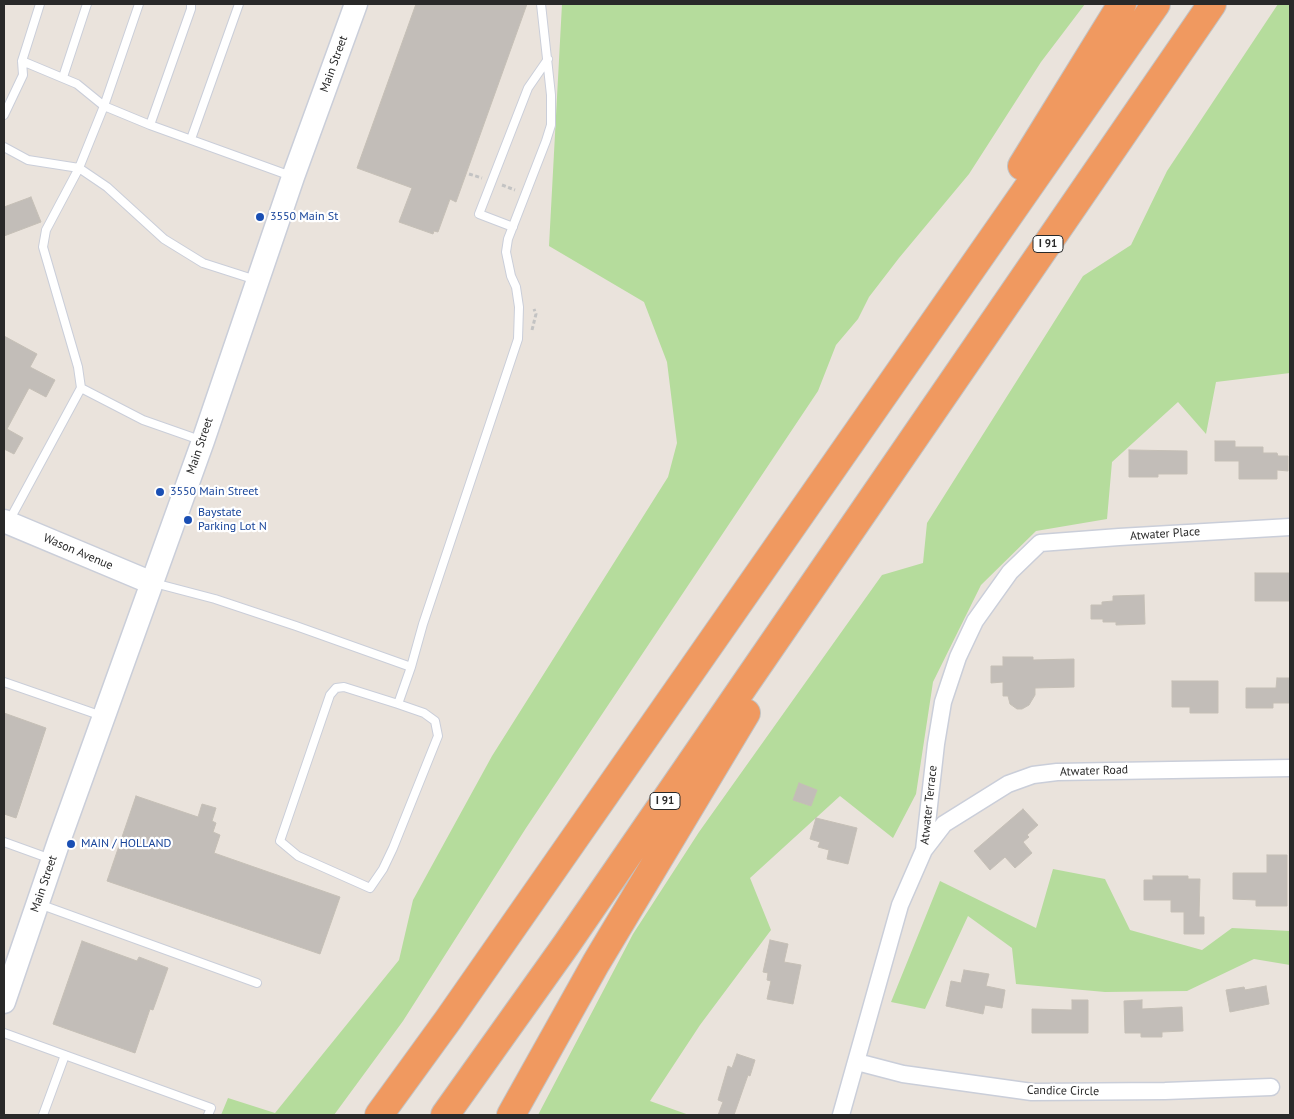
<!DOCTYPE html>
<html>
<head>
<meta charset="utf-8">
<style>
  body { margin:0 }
  #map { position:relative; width:1294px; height:1119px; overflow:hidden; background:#eae3dc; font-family:"PT Sans",sans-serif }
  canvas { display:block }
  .frame { position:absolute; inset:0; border:5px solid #292929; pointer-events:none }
</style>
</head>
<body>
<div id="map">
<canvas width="1294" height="1119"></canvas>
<div class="frame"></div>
</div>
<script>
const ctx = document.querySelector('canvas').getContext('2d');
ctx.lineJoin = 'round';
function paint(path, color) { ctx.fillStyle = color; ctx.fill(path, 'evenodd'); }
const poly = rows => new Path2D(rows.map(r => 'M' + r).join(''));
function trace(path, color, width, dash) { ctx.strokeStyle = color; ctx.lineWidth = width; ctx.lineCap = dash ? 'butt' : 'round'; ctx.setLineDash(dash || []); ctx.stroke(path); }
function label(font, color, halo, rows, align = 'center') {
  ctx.font = font + ' "PT Sans",sans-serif'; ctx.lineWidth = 4.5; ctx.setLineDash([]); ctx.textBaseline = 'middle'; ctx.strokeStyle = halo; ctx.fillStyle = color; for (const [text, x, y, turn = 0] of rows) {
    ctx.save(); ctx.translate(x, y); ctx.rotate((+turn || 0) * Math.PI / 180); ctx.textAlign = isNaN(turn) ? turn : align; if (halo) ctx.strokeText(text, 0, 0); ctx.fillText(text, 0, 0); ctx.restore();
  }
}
paint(poly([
  [562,4,1085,4,1041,62,969,174,899,258,869,297,858,319,836,345,818,391,526,828,403,1021,334,1115,221,1115,228,1098,275,1113,399,960,413,900,492,756,668,477,677,443,667,362,644,302,549,246],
  [1278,4,1290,4,1290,373,1216,382,1206,434,1178,402,1112,462,1107,519,1036,531,981,585,933,682,916,794,893,838,840,796,750,878,771,930,700,1025,650,1101,689,1115,538,1115,633,934,699,832,882,575,923,563,927,523,1083,276,1131,245,1167,171],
  [1053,869,1105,879,1130,930,1202,950,1232,928,1290,931,1290,965,1254,959,1187,991,1105,992,1016,984,1012,948,968,916,925,1009,891,1002,940,881,1036,928]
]), '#b5dc9c');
const building = poly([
  [416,4,527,4,456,202,450,199,438,232,434,231,433,234,399,222,412,188,357,168,416,4],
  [31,197,41,222,4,236,4,207,31,197],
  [4,336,37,354,30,367,55,380,46,397,29,388,7,429,23,438,14,454,4,449,4,336],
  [1215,441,1235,441,1235,447,1263,447,1263,453,1277,453,1278,456,1288,456,1288,471,1277,470,1277,479,1239,479,1239,461,1215,461,1215,441],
  [1129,450,1187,451,1187,474,1158,474,1158,477,1129,477,1129,450],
  [1255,573,1290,573,1290,601,1255,601,1255,573],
  [1144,595,1145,624,1116,625,1116,622,1103,622,1103,619,1091,619,1091,605,1102,605,1102,602,1113,601,1113,596,1144,595],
  [1003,657,1033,657,1033,660,1074,659,1074,687,1035,688,1035,695,1029,705,1022,709,1017,709,1010,704,1008,696,1003,696,1003,682,991,683,991,666,1003,666,1003,657],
  [1277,678,1290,678,1290,703,1273,703,1273,708,1246,708,1246,688,1276,688,1277,678],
  [1172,681,1218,681,1218,713,1190,713,1190,707,1172,707,1172,681],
  [4,713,46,728,16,818,4,814,4,713],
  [799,783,817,790,811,806,793,800,799,783],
  [136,796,198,817,202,804,216,808,212,821,216,823,213,832,220,835,214,853,340,897,320,954,107,881,136,796],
  [1023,809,1038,825,1027,835,1029,837,1023,842,1032,853,1015,868,1005,857,990,870,974,851,1023,809],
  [816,818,857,828,848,864,827,859,829,850,818,847,820,842,810,839,816,818],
  [1267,855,1287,855,1287,906,1256,906,1256,900,1233,899,1233,873,1267,873,1267,855],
  [1153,876,1188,876,1188,879,1200,879,1199,917,1204,917,1204,934,1184,934,1184,912,1171,912,1171,900,1144,900,1144,880,1153,880,1153,876],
  [770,940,788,944,784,962,801,965,793,1004,767,999,771,981,767,980,768,973,763,972,770,940],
  [82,941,137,961,139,957,168,968,153,1010,150,1009,135,1053,53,1024,82,941],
  [964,970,989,974,986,986,1005,990,1002,1008,985,1005,983,1014,946,1006,951,981,961,983,964,970],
  [1266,986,1269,1004,1230,1012,1226,990,1244,987,1245,990,1266,986],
  [1072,1000,1088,1000,1088,1033,1032,1033,1032,1009,1072,1010,1072,1000],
  [1142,1000,1142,1009,1182,1007,1183,1031,1162,1032,1162,1037,1141,1037,1141,1033,1125,1033,1124,1001,1142,1000],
  [737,1054,755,1060,750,1076,748,1075,734,1115,718,1115,723,1102,718,1100,728,1066,732,1068,737,1054]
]);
paint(building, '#c2bdb8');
trace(building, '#c5bfb6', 1);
const service = poly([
  [139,4,104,106,79,168,107,187,164,239,203,263,256,280],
  [191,4,191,9,150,125,291,176],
  [22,61,77,84,104,106,150,125],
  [63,77,87,4],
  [4,115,23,75,22,61,40,4],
  [191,139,239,4],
  [4,147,28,160,79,168,46,230,43,247,78,367,81,388,9,521],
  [513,227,479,214,528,88,548,59],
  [81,388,143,420,200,440],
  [154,583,215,599,296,626,411,667],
  [4,682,102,716],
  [398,704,344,687,336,688,330,695,280,841,298,856,370,888,383,869,393,848,438,736,435,721,424,713,398,704,411,667,423,624,518,339,519,307,516,287,511,276,506,252,508,239,546,141,551,125,551,95,541,4],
  [4,842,51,859],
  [39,904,257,983],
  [4,1033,211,1108,208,1115],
  [43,1115,65,1055]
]);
const minor = poly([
  [924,850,944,824,1008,784,1033,775,1057,772,1113,771,1290,768],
  [857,1062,903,1074,1032,1092,1165,1091,1271,1087],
  [841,1115,900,905,924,850,936,744,943,702,958,657,975,621,1010,572,1040,543,1119,537,1290,527]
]);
const secondary = poly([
  [4,521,152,583],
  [4,1002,59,841,203,441,293,177,356,4]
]);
const motorway = poly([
  [1022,166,1122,4],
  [379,1115,448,1020,1156,4],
  [445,1115,566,945,1212,4],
  [511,1115,596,963,746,713]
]);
trace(service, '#caced9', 10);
trace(minor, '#caced9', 19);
trace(secondary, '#caced9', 25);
trace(motorway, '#c3c3c3', 30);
trace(poly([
  [469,174,482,178],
  [502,185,515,190],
  [532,330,536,314,534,309]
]), '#c3c3c3', 3, [4, 2.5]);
trace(service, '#fff', 8);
trace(minor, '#fff', 16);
trace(secondary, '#fff', 22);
trace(motorway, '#f09960', 28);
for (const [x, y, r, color] of [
  [260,217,5,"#1a4fb4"],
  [160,492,5,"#1a4fb4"],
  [188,520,5,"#1a4fb4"],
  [71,844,5,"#1a4fb4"]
]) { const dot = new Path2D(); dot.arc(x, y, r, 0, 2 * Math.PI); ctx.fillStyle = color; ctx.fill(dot); trace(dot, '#fff', 2); }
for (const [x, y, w] of [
  [1048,244,30],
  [665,801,30]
]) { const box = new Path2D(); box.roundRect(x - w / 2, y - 8.5, w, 17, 4); ctx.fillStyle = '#fff'; ctx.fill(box); trace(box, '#292929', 1); }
label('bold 11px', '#292929', null, [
  ["I 91",1048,244],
  ["I 91",665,801]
]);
label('12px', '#292929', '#fff', [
  ["Main Street",334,64,-70],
  ["Main Street",200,446,-71],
  ["Atwater Place",1165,534,-4],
  ["Wason Avenue",78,552,23],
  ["Atwater Road",1094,771,-2],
  ["Atwater Terrace",929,805,-84],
  ["Main Street",44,884,-71],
  ["Candice Circle",1063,1091,1]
]);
label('12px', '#164399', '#fff', [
  ["3550 Main St",270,217],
  ["3550 Main Street",170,492],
  ["Baystate",198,513],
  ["Parking Lot N",198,527],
  ["MAIN / HOLLAND",81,844]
], 'left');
</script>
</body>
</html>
